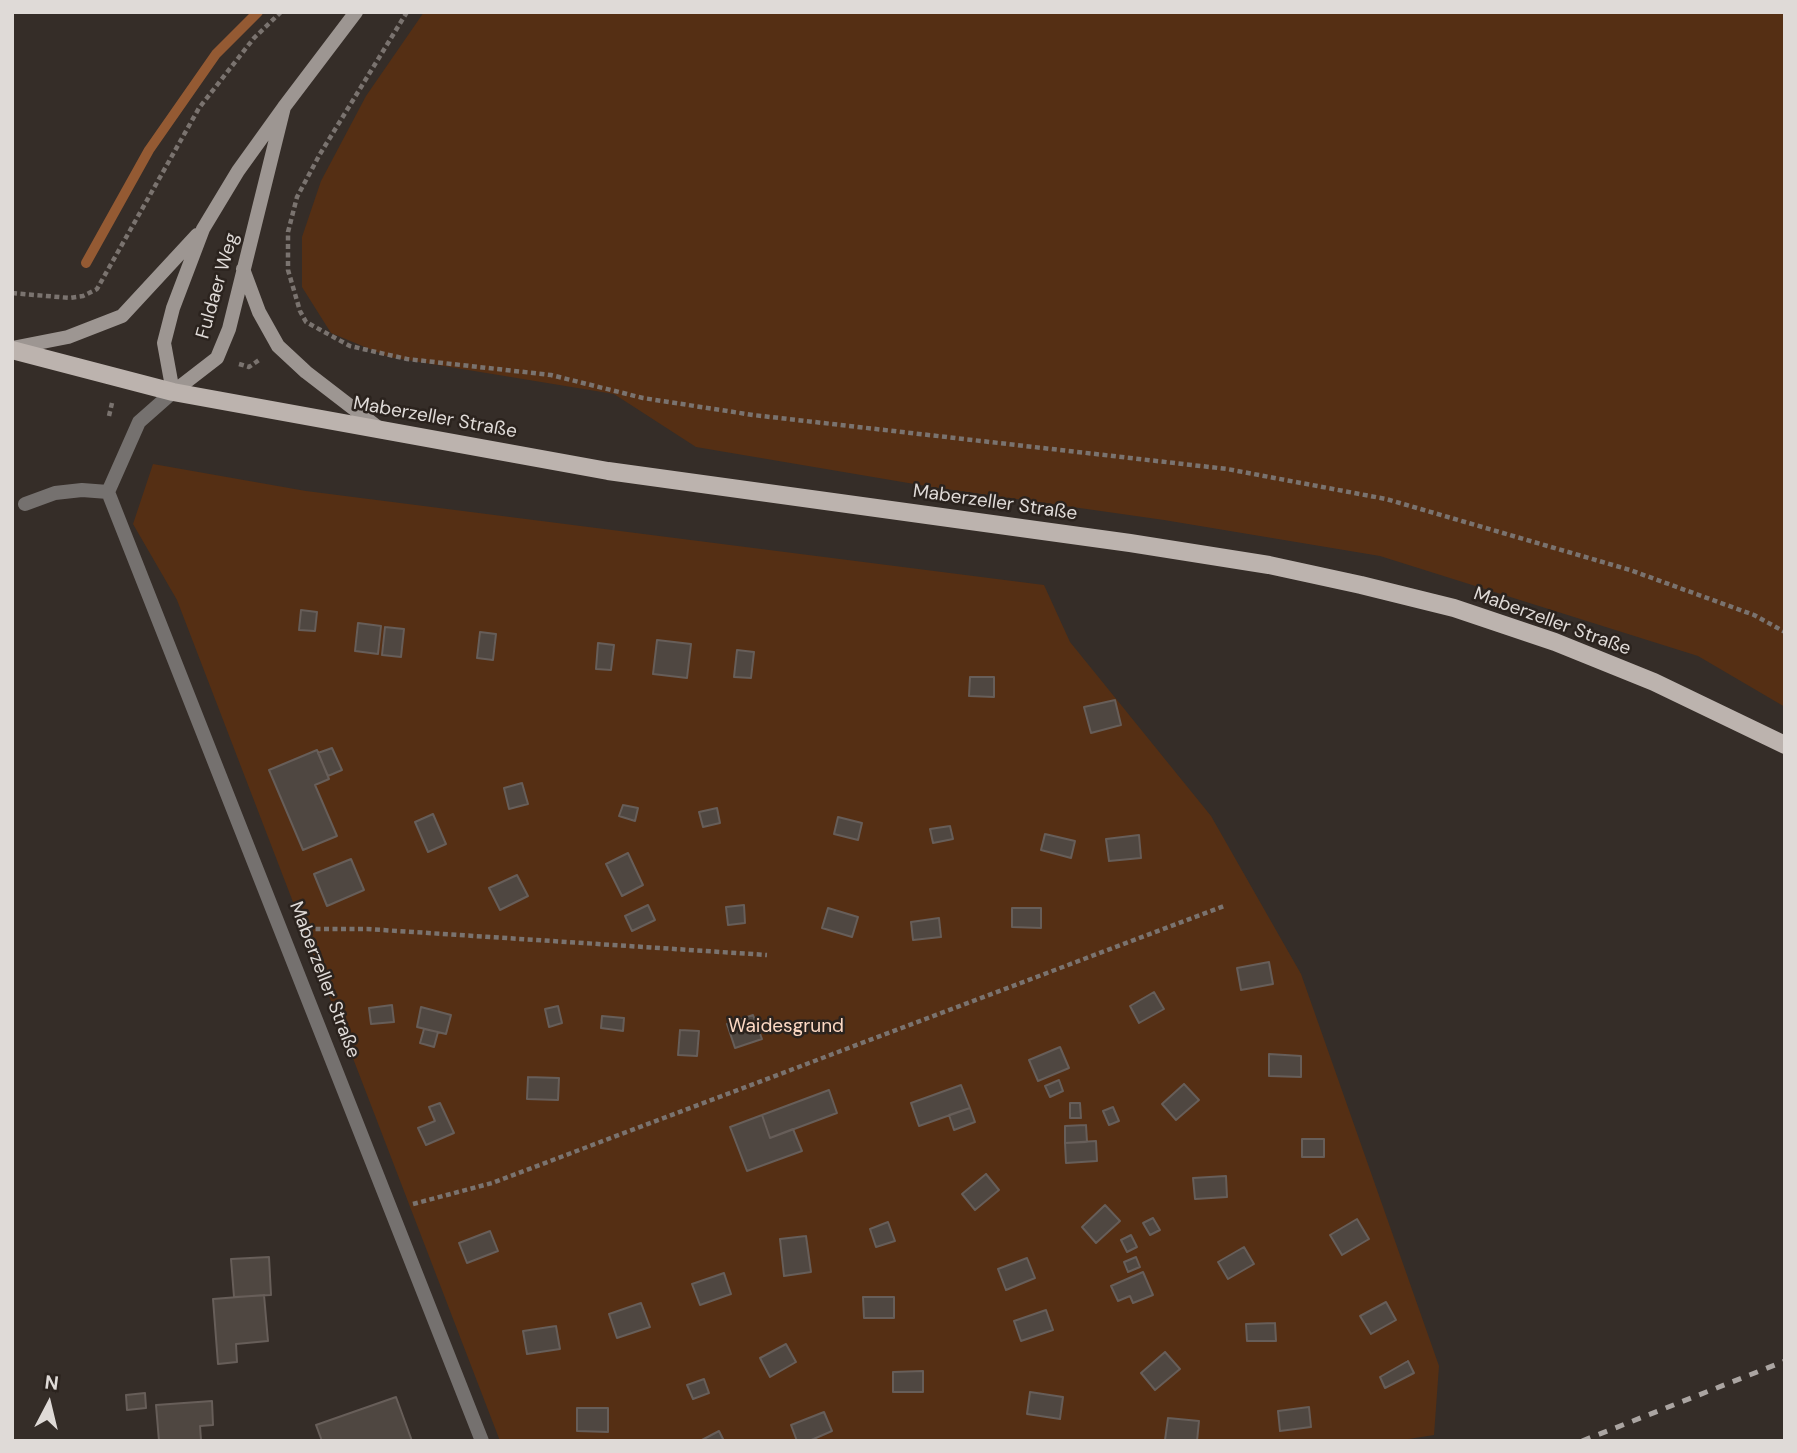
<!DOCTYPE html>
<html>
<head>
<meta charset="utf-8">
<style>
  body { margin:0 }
  #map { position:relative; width:1797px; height:1453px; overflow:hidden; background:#352d28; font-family:"DM Sans",sans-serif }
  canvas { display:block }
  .frame { position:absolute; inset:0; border:14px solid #dfdad7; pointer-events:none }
  .north { position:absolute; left:14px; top:1369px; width:70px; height:70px; -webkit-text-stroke:5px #2b231e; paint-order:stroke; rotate:7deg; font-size:19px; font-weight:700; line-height:28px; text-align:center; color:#dfdad7 }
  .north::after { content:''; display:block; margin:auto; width:24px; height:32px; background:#dfdad7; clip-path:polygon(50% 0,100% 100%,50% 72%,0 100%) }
</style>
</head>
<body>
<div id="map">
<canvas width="1797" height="1453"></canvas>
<div class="frame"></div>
<div class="north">N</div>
</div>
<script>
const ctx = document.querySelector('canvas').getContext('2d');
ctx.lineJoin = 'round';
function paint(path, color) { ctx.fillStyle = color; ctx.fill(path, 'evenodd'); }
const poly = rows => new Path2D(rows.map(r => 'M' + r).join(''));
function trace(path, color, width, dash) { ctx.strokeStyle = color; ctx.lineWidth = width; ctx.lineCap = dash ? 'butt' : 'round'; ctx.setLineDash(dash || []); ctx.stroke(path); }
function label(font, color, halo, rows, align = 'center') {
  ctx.font = font + ' "DM Sans",sans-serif'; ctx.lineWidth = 5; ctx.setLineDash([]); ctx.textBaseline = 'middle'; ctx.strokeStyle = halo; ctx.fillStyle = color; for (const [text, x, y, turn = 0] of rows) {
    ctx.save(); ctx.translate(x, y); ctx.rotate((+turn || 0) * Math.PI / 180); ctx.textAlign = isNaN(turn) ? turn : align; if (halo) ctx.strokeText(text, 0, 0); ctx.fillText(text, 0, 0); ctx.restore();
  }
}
paint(poly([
  [424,12,1785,12,1785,707,1698,656,1380,556,1164,520,932,487,696,447,614,394,389,357,331,333,302,287,302,237,321,181,366,96],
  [153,464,306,491,1044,585,1070,642,1211,816,1301,974,1439,1366,1434,1435,1396,1441,500,1441,177,600,133,524]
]), '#552f14');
trace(poly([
  [86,263,149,150,216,54,258,12]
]), '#945a33', 10);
const building = poly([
  [301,610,317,612,315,631,299,630,301,610],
  [358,623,381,626,378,654,355,651,358,623],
  [385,627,404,629,401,657,382,655,385,627],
  [480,632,496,634,493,660,477,658,480,632],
  [657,640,691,644,687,678,653,674,657,640],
  [598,643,614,645,611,670,596,669,598,643],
  [737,650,754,652,751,678,734,677,737,650],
  [970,677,994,677,994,697,969,696,970,677],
  [1115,700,1121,725,1091,733,1084,707,1115,700],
  [332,748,342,770,328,776,318,753,332,748],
  [317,750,329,779,315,785,337,836,303,850,269,770,317,750],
  [522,783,528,804,509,809,504,788,522,783],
  [623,805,638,808,635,821,619,816,623,805],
  [717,808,720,823,703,827,699,812,717,808],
  [433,814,446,844,428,852,415,822,433,814],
  [838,817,862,823,858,840,834,834,838,817],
  [950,826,953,839,933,843,930,829,950,826],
  [1045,834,1075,841,1071,858,1041,850,1045,834],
  [1139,835,1141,858,1109,861,1106,839,1139,835],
  [628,853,643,885,622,896,606,864,628,853],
  [351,859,364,890,327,906,314,874,351,859],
  [517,875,528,896,500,910,489,888,517,875],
  [648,905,655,920,632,931,625,916,648,905],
  [744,905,745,923,728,925,726,907,744,905],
  [828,908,858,917,852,937,822,928,828,908],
  [1012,908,1041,908,1041,928,1012,927,1012,908],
  [939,918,941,937,913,940,911,922,939,918],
  [1269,962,1273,984,1241,990,1237,968,1269,962],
  [1154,992,1164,1009,1139,1023,1130,1006,1154,992],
  [392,1005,394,1022,371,1024,369,1008,392,1005],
  [558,1006,562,1023,549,1027,545,1009,558,1006],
  [421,1007,451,1015,446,1034,417,1027,421,1007],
  [753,1015,762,1039,735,1048,727,1024,753,1015],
  [602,1016,624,1018,623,1031,601,1028,602,1016],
  [424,1029,438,1032,434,1047,420,1043,424,1029],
  [680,1030,699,1031,697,1056,678,1055,680,1030],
  [1060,1047,1069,1068,1038,1081,1029,1060,1060,1047],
  [1269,1054,1301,1056,1301,1077,1269,1076,1269,1054],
  [528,1077,559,1078,558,1100,527,1099,528,1077],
  [1059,1080,1063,1091,1050,1097,1045,1086,1059,1080],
  [1184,1084,1199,1100,1176,1120,1162,1104,1184,1084],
  [961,1085,970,1108,919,1126,911,1103,961,1085],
  [829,1090,837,1113,770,1138,762,1115,829,1090],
  [440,1103,454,1133,426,1145,418,1128,435,1121,429,1107,440,1103],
  [1070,1103,1080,1103,1081,1118,1070,1118,1070,1103],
  [1113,1107,1119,1121,1109,1125,1103,1111,1113,1107],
  [970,1108,975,1122,954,1130,949,1115,970,1108],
  [762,1115,770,1138,793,1129,802,1151,747,1171,730,1127,762,1115],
  [1086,1125,1087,1142,1065,1143,1065,1126,1086,1125],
  [1302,1139,1324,1139,1324,1157,1302,1157,1302,1139],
  [1096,1141,1097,1161,1066,1163,1065,1143,1096,1141],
  [986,1174,999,1190,975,1210,962,1194,986,1174],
  [1226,1176,1227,1197,1195,1199,1193,1178,1226,1176],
  [1105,1205,1120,1221,1096,1243,1082,1227,1105,1205],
  [1153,1218,1160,1230,1150,1235,1143,1223,1153,1218],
  [1357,1219,1369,1239,1342,1255,1330,1235,1357,1219],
  [888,1222,895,1241,876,1247,870,1229,888,1222],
  [490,1231,498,1251,467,1263,459,1243,490,1231],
  [1131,1235,1137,1247,1127,1252,1121,1240,1131,1235],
  [806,1236,811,1272,784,1276,780,1239,806,1236],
  [1244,1247,1254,1264,1228,1279,1218,1262,1244,1247],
  [269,1257,271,1295,234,1297,231,1259,269,1257],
  [1136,1257,1140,1267,1128,1272,1124,1262,1136,1257],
  [1027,1258,1035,1278,1006,1290,998,1269,1027,1258],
  [1143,1272,1153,1295,1133,1303,1130,1296,1118,1301,1111,1286,1143,1272],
  [724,1273,731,1294,700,1305,692,1284,724,1273],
  [264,1295,268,1341,236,1344,237,1362,218,1364,213,1299,264,1295],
  [863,1297,894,1297,894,1318,864,1318,863,1297],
  [1386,1302,1396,1320,1371,1334,1360,1316,1386,1302],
  [641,1303,650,1327,617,1338,609,1314,641,1303],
  [1046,1310,1053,1330,1021,1341,1014,1321,1046,1310],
  [1275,1323,1276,1341,1247,1341,1246,1324,1275,1323],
  [556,1326,560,1349,527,1354,523,1331,556,1326],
  [786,1344,796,1362,770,1377,760,1358,786,1344],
  [1165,1352,1180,1369,1155,1390,1141,1373,1165,1352],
  [1408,1361,1414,1373,1385,1388,1380,1377,1408,1361],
  [923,1371,923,1392,893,1392,893,1372,923,1371],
  [704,1379,709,1393,693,1399,687,1385,704,1379],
  [1030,1392,1063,1397,1060,1419,1027,1414,1030,1392],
  [145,1393,146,1408,127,1410,126,1395,145,1393],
  [396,1397,412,1441,322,1441,316,1425,396,1397],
  [212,1401,213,1425,200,1426,201,1440,159,1441,156,1405,212,1401],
  [1309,1407,1311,1427,1280,1431,1278,1411,1309,1407],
  [577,1408,608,1408,608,1432,577,1431,577,1408],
  [824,1412,832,1431,809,1441,797,1441,791,1425,824,1412],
  [1168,1418,1199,1421,1197,1441,1165,1440,1168,1418],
  [719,1431,724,1441,700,1441,719,1431]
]);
paint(building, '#4f4741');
trace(building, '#675e59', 2);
trace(poly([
  [407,12,320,154,297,197,288,232,288,270,300,311,306,322,350,346,407,359,551,375,643,398,753,415,1227,469,1386,499,1630,570,1754,615,1785,632],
  [12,293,70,298,83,296,97,289,199,108,254,38,281,12],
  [239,364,249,367,259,360],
  [109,416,112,403],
  [307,929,367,929,767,955],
  [413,1204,492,1183,1224,906]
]), '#7a736f', 4.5, [5, 3.5]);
trace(poly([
  [173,392,139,422,108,492,482,1441],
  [25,504,55,493,82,490,108,492]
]), '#75716f', 14);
trace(poly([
  [284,107,229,329,217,358,173,392,164,343,173,308,203,229,238,171,284,107,356,12],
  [243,269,259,312,278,346,306,372,380,429],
  [12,348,68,337,122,316,197,235]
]), '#9d9692', 14);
trace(poly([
  [12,350,173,392,608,471,1130,543,1269,565,1361,585,1454,608,1555,642,1654,682,1785,745]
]), '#bcb3ae', 18);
trace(poly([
  [1582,1441,1785,1361]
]), '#aba5a2', 5, [9, 9]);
label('19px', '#dfdad7', '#2b231e', [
  ["Fuldaer Weg",218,286,-74],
  ["Maberzeller Straße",435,418,10],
  ["Maberzeller Straße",995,503,8],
  ["Maberzeller Straße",1552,622,20],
  ["Maberzeller Straße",324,980,69]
]);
label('19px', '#fdd9c4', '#2b231e', [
  ["Waidesgrund",786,1027]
]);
</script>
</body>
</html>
